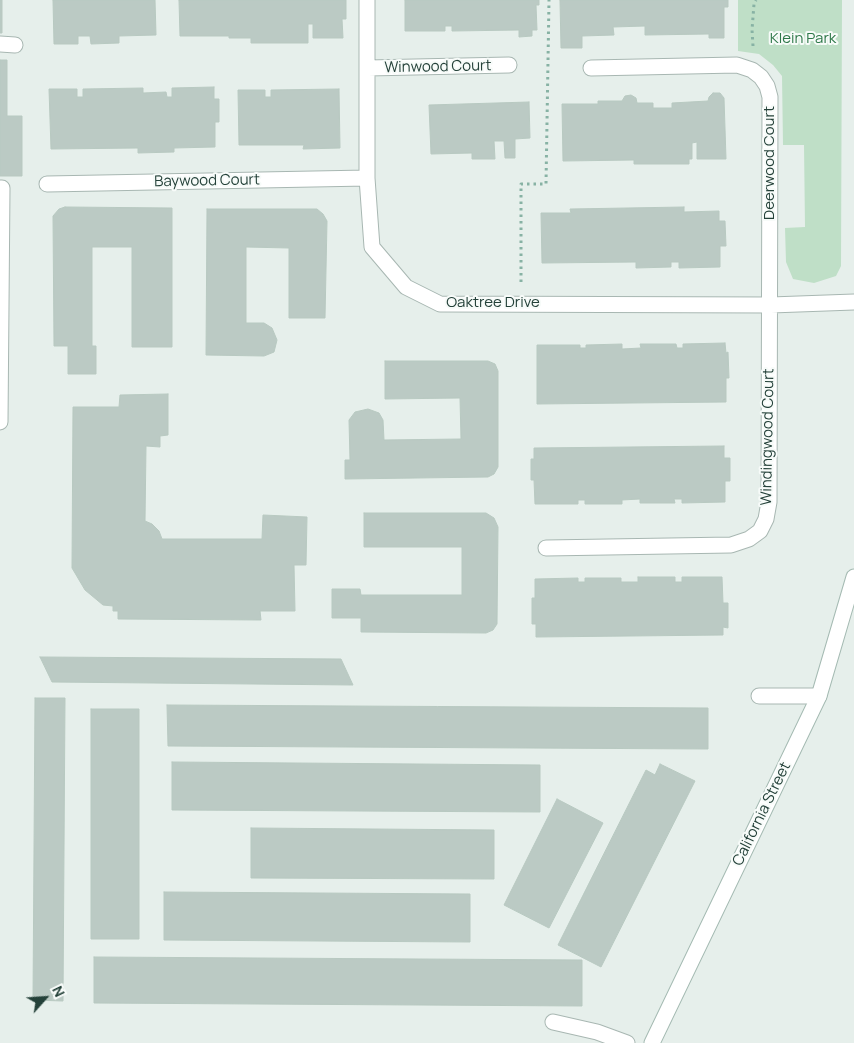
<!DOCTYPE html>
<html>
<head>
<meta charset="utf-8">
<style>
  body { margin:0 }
  #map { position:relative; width:854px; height:1043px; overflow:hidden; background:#e6efeb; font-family:Manrope,sans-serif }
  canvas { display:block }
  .north { position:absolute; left:20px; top:973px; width:50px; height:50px; -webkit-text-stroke:4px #f7fbf9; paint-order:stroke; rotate:64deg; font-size:14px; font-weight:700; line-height:20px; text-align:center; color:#244139 }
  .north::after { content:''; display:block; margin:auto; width:18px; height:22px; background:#244139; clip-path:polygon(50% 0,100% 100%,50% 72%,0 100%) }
</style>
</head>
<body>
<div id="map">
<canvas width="854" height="1043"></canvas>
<div class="north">N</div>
</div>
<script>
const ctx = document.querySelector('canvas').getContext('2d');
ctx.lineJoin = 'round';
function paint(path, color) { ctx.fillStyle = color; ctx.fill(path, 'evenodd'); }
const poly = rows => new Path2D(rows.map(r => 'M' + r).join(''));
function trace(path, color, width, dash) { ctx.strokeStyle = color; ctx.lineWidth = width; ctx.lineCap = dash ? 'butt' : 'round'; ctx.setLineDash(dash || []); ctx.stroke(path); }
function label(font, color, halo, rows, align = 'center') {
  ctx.font = font + ' Manrope,sans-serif'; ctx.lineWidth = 4; ctx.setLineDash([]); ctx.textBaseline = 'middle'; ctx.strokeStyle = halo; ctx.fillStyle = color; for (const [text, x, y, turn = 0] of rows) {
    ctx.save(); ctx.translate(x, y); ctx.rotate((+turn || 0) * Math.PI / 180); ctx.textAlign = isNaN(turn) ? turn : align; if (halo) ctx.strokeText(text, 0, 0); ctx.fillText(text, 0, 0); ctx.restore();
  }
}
paint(poly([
  [738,0,842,0,841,266,836,276,814,283,793,279,786,262,785,228,805,227,804,145,783,145,782,76,773,65,759,54,738,51]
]), '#bfdfc7');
const building = poly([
  [0,0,2,0,2,33,0,33,0,0],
  [53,0,155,0,156,35,119,36,119,43,91,44,90,36,78,36,78,44,54,44,53,0],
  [179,0,346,0,346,19,342,19,343,38,313,38,313,24,308,24,308,43,251,43,251,38,229,38,229,36,180,36,179,0],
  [405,0,539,0,539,5,536,5,537,30,532,30,532,36,519,37,519,30,452,31,452,26,445,26,445,31,405,31,405,0],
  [560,0,728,0,728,7,724,7,724,38,709,38,709,34,645,35,645,26,613,27,614,35,582,36,582,48,561,48,560,0],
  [0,60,7,60,7,116,22,116,22,176,0,176,0,60],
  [214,87,214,99,219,99,219,122,215,122,215,147,174,148,174,152,138,153,138,148,51,149,49,89,77,89,77,97,83,97,83,89,143,88,143,93,166,92,167,97,172,97,172,88,214,87],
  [339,89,340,148,303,149,304,145,239,145,238,90,265,90,265,97,271,97,271,90,339,89],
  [713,93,720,93,724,98,726,159,697,159,697,142,692,143,692,159,689,159,689,164,634,164,634,160,563,161,562,104,598,104,598,101,622,101,625,96,631,95,636,98,637,103,653,103,653,108,672,108,672,103,708,101,709,97,713,93],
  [529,102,530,138,515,139,515,158,505,158,504,141,494,141,495,159,472,159,472,153,431,154,429,105,529,102],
  [65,207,172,208,172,347,132,347,132,247,92,247,92,346,96,346,96,374,68,374,68,346,54,346,53,216,59,209,65,207],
  [684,207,684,212,719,211,719,221,725,221,726,246,720,246,720,267,679,268,679,262,671,262,671,267,636,268,636,262,542,263,541,213,571,213,570,209,684,207],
  [207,209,317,209,323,214,327,221,325,318,289,318,289,248,246,247,246,323,264,323,272,328,277,340,274,352,264,356,206,355,207,209],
  [725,343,726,353,728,352,729,378,726,378,726,402,537,404,537,345,580,345,580,348,586,348,586,345,622,344,622,349,641,348,640,344,676,344,677,348,683,348,683,344,725,343],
  [385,361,488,361,495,364,498,371,498,467,494,474,488,477,345,479,345,460,350,460,349,420,355,412,368,409,379,413,383,420,384,440,461,439,460,398,385,399,385,361],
  [168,394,168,435,160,436,160,447,146,446,145,521,152,524,159,531,162,539,262,539,263,515,307,517,306,565,294,565,295,611,260,611,261,620,118,619,118,611,113,611,113,606,103,605,85,590,72,568,73,407,119,407,120,395,168,394],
  [724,446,724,458,730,458,730,481,725,481,725,502,682,503,682,499,674,499,675,503,640,503,640,499,622,500,622,504,585,504,585,500,578,500,578,504,535,504,534,480,531,480,531,459,534,459,534,448,724,446],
  [364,513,486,513,494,518,498,527,497,624,493,630,486,633,361,632,361,618,332,618,332,589,360,589,361,595,462,595,462,547,364,547,364,513],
  [638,577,675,577,675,582,682,582,682,577,722,577,723,603,728,603,728,628,723,627,723,635,536,637,536,624,532,624,532,598,535,598,535,579,578,578,578,582,585,582,585,578,621,578,621,582,638,582,638,577],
  [40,657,341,659,353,685,52,682,40,657],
  [35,698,65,698,63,1001,33,1000,35,698],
  [167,705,708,708,708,749,168,746,167,705],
  [91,709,139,709,139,939,91,939,91,709],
  [172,762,540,765,540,812,172,810,172,762],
  [660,764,695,781,601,967,558,945,646,770,655,775,660,764],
  [557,799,603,823,549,928,504,905,557,799],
  [251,828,494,830,494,879,251,878,251,828],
  [164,892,470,894,470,942,164,940,164,892],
  [94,957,582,960,582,1006,94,1003,94,957]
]);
paint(building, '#bbcac4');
trace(building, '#b8c9c1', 1);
const lane = poly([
  [0,44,15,45],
  [0,188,2,188,0,422],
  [759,696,819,696],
  [553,1022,597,1032,627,1043]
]);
const street = poly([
  [367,0,367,178,372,247,406,287,440,304,771,305,854,302],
  [368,68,509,65],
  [47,184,367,178],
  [546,548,731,545,749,539,760,531,766,519,769,502,770,97,767,86,761,77,752,70,737,65,591,68]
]);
const secondary = poly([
  [652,1043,819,696,854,577]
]);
trace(lane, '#a8b7b2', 17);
trace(street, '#a8b7b2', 17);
trace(secondary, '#a4bab2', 17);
trace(poly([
  [753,46,752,30,754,4,756,0],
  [521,282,521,184,546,184,549,0]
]), '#87b2a4', 3, [2.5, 4]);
trace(lane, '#fff', 15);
trace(street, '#fff', 15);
trace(secondary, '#fff', 15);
label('15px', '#2e7849', '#f7fbf9', [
  ["Klein Park",803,39]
]);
label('15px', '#244139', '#f7fbf9', [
  ["Winwood Court",438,67,-1],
  ["Deerwood Court",770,163,-90],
  ["Baywood Court",207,181,-1],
  ["Oaktree Drive",493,303],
  ["Windingwood Court",768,437,-89],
  ["California Street",762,814,-64]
]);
</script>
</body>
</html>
